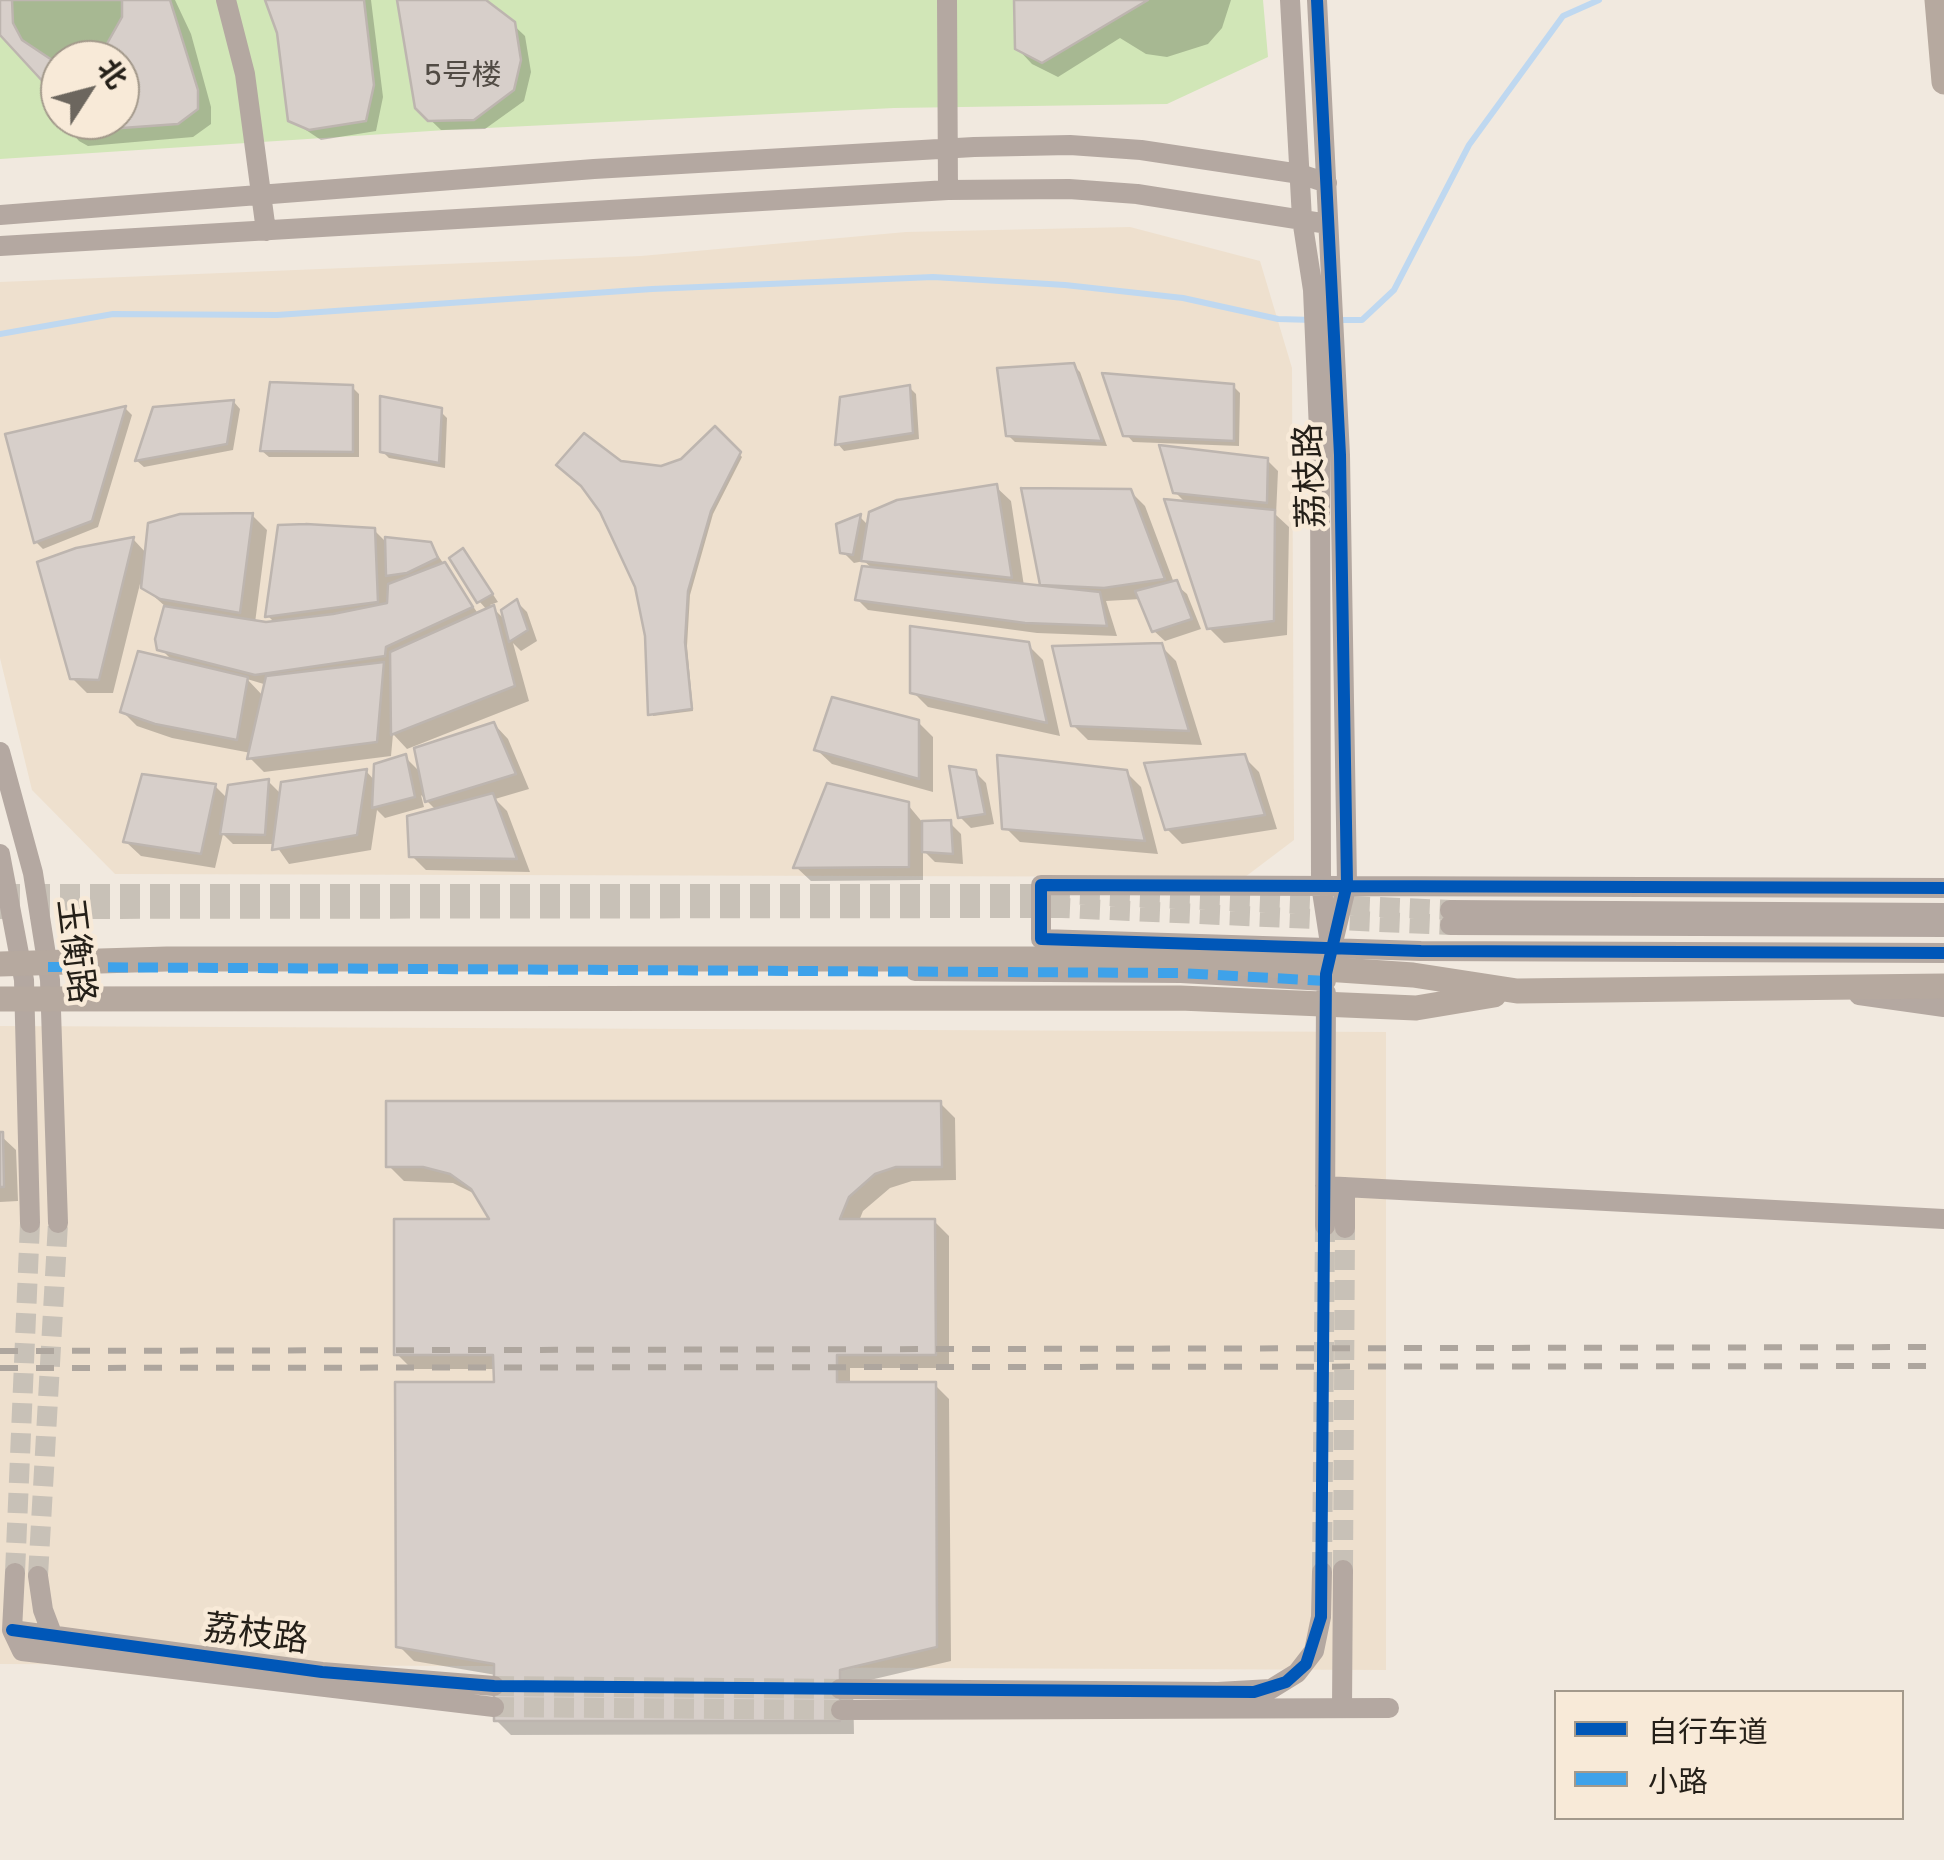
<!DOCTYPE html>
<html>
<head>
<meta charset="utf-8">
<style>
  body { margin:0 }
  #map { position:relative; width:1944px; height:1860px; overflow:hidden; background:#f1e9df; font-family:"Golos Text","Noto Sans SC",sans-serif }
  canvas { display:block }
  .legend { position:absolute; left:1554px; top:1690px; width:350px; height:130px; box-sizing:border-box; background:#f8ead8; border:2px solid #a3998b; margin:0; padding:12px 18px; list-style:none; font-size:30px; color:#241f18 }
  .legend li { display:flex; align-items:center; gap:20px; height:50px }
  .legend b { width:50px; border:2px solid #a3998b }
  .north { position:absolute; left:40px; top:40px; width:100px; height:100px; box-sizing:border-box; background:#f8ead8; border:2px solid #a3998b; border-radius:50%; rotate:54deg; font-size:28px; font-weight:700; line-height:40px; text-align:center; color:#241f18 }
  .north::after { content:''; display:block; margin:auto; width:35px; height:45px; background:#6c665e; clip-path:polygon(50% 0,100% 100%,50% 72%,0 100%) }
</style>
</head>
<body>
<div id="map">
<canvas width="1944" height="1860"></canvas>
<ul class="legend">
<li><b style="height:12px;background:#0057b8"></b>自行车道</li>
<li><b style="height:12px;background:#3ea2ea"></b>小路</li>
</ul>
<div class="north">北</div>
</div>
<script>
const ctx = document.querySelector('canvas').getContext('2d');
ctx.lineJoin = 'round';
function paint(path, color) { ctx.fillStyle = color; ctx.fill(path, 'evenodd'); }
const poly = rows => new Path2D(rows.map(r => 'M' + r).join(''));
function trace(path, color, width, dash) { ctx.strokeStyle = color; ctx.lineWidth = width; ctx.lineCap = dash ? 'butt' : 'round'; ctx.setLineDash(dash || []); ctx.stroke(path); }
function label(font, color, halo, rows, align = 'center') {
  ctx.font = font + ' "Golos Text","Noto Sans SC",sans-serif'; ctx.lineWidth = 9; ctx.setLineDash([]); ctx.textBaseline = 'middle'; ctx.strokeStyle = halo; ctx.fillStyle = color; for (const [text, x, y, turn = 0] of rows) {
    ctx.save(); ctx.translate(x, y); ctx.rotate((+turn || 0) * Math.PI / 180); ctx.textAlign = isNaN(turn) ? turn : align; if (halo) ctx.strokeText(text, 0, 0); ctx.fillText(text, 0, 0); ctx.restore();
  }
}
paint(poly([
  [1130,227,1260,261,1292,368,1294,840,1245,877,115,874,32,790,0,658,0,282,641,256,906,232],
  [0,1026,1386,1032,1386,1670,0,1664]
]), '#eee0ce');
paint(poly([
  [0,0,1263,0,1268,57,1167,104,894,108,446,130,0,159],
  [60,60,120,60,120,120,60,120]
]), '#d1e6b7');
paint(poly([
  [0,0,175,0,191,34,211,107,211,124,193,137,88,146,79,141,61,120,120,120,120,60,60,60,60,116,49,84,0,26],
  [268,0,371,0,383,97,376,131,321,140,291,120,280,32],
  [402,0,487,0,525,36,531,72,524,101,485,129,441,130,417,107],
  [1017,0,1231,0,1222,28,1208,44,1167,57,1146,54,1120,38,1058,77,1032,64,1017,48],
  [1073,365,1080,372,1107,446,1015,442,1008,435],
  [1233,386,1240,393,1239,446,1133,442,1126,434],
  [352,387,359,394,359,457,269,457,262,451],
  [909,387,916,394,919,439,844,451,838,444],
  [234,402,240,409,233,450,144,467,137,461,155,409],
  [126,409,132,415,98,527,43,549,36,542,8,436],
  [440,411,447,418,445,468,389,458,382,451],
  [715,429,742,457,713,514,690,595,687,646,693,711,653,716,647,636,620,464,643,470,682,461],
  [1267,460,1278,471,1276,515,1289,527,1287,635,1224,643,1209,628,1187,504,1175,492],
  [996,487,1011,501,1024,586,1048,589,1043,584,1130,491,1145,506,1174,583,1187,594,1201,629,1165,641,1154,631,1141,599,1106,601,1117,636,1037,633,868,610,858,600,874,570,864,561,854,563,843,552,860,517,869,526],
  [252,515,267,530,255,623,276,624,268,616,374,530,388,544,430,544,479,615,488,611,479,601,469,558,498,602,490,605,506,621,517,602,527,612,537,641,521,651,513,643,529,701,407,749,393,734,391,756,264,772,250,758,251,753,172,738,137,726,123,712,174,662,160,648,166,607,140,584,113,693,87,693,72,678,76,550,134,540,147,554],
  [247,679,267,685,264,697],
  [1028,645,1043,660,1060,736,928,707,913,692],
  [1161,646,1176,661,1202,745,1088,740,1073,725],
  [918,722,933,737,933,792,832,764,817,750],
  [494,724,508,739,529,789,495,799,507,811,530,872,426,870,411,855,437,811,421,795,424,807,385,818,377,810,371,850,289,864,275,844,233,844,223,834,215,868,141,856,126,842,215,786,228,799,268,781,282,795,366,771,376,782,405,757,422,774],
  [1244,757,1259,772,1277,829,1182,844,1167,829],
  [975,772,986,783,994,824,971,828,960,817],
  [1126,772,1141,787,1158,854,1020,842,1005,827],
  [908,805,923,823,950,823,961,834,963,864,935,862,923,850,923,880,811,881,796,867],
  [940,1103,955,1118,956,1180,912,1181,890,1188,863,1211,859,1221,934,1221,949,1236,949,1368,850,1368,850,1385,935,1385,949,1399,951,1661,853,1684,854,1734,511,1735,496,1720,496,1675,414,1661,399,1646,496,1385,496,1369,412,1369,397,1354,493,1221,479,1196,453,1183,404,1181,389,1166],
  [0,1135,16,1150,18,1201,0,1202]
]), '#0003');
trace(poly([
  [1335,320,1362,320,1394,290,1469,145,1563,16,1599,0],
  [0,334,113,314,277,315,652,289,933,277,1065,285,1183,298,1278,319,1313,320]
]), '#bfd8f0', 6);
const building = poly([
  [0,0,170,0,198,90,198,109,178,124,66,132,60,120,120,120,120,60,60,60,60,119,46,85,0,35,0,0],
  [12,0,122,0,122,17,104,49,81,60,52,60,22,40,13,23,12,0],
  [265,0,364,0,374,85,366,121,309,130,288,121,277,33,265,0],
  [397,0,486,0,515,22,521,60,514,90,474,120,428,121,415,108,397,0],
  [1014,0,1148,0,1042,63,1015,49,1014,0],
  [1074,363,1102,441,1006,436,997,368,1074,363],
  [1102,373,1234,384,1234,441,1123,436,1102,373],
  [270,382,353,385,353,452,260,451,270,382],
  [910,385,913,433,835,445,840,397,910,385],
  [380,396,442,408,439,463,380,452,380,396],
  [234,400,227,444,135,461,153,407,234,400],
  [126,406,92,521,34,543,5,434,126,406],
  [715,426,741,452,711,511,688,591,685,642,692,709,648,715,645,636,635,587,600,512,581,486,556,465,584,433,621,461,661,466,681,459,715,426],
  [1159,445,1268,458,1267,503,1173,493,1159,445],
  [997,484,1012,578,861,561,869,512,897,500,997,484],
  [1021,488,1131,489,1165,579,1104,588,1040,585,1021,488],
  [1164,499,1275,510,1274,621,1207,629,1164,499],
  [253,513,240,613,160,599,141,588,148,523,180,514,253,513],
  [861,514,853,555,840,553,836,524,861,514],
  [306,524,375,528,378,602,265,617,278,525,306,524],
  [134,537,99,680,70,679,37,562,76,548,134,537],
  [385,537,431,542,438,558,407,573,386,576,385,537],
  [463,548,493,594,477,603,449,558,463,548],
  [445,562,473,607,386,647,385,656,255,675,157,650,155,639,164,606,266,622,333,614,387,603,388,584,445,562],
  [862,566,1100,592,1107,626,1025,623,855,600,862,566],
  [1177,580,1192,619,1152,632,1135,591,1177,580],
  [517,599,528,630,509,642,501,610,517,599],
  [494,605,515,686,391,735,390,652,494,605],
  [910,626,1029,642,1047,723,910,693,910,626],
  [1162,643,1189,731,1071,726,1052,646,1162,643],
  [138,651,248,677,237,740,155,724,120,712,138,651],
  [384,662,377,742,247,759,266,676,384,662],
  [832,697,919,720,919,779,814,750,832,697],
  [494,722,516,774,425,802,414,748,494,722],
  [406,754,415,797,372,808,374,764,406,754],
  [1245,754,1265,815,1165,830,1144,763,1245,754],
  [997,755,1127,770,1145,841,1002,829,997,755],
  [949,766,976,770,985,814,958,818,949,766],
  [367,769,357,835,272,850,281,782,367,769],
  [142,774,216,784,201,854,123,842,142,774],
  [269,779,265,835,220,834,228,785,269,779],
  [827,783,909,802,909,867,793,868,827,783],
  [493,793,517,859,409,857,407,816,493,793],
  [951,820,953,854,922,852,922,821,951,820],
  [386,1101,941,1101,942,1167,896,1167,875,1174,849,1197,840,1219,935,1219,936,1355,837,1355,837,1382,936,1382,937,1647,840,1670,840,1721,494,1721,494,1664,396,1647,395,1382,494,1382,493,1355,394,1355,394,1219,489,1219,471,1189,450,1174,423,1167,386,1167,386,1101],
  [0,1132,3,1132,4,1187,0,1187,0,1132]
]);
paint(building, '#d7cfca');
trace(building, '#bdb5af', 2.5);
trace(poly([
  [0,894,1062,894,1450,910],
  [0,909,1062,908,1450,925],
  [1343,1570,1345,1228],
  [1322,1572,1325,1226],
  [15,1573,30,1223],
  [38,1576,58,1223],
  [494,1686,840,1689],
  [494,1707,841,1710]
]), '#c8c1b7', 20, [20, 10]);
trace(poly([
  [226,0,245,74,266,231],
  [947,0,948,190],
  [1290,0,1302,219,1313,290,1320,454,1321,885,1329,937],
  [1317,0,1340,455,1347,884,1329,959],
  [0,215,594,169,974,147,1070,145,1141,150,1300,174,1327,183],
  [0,246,948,190,1069,189,1137,194,1328,224],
  [0,752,33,873,50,980,58,1223],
  [0,854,24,980,30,1223],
  [1944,888,1041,885,1041,939,1421,951,1944,953],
  [1450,910,1944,913],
  [1450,925,1944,927],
  [915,971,1181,973,1326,981],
  [1859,995,1944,1007],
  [1325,1186,1944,1219],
  [1325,1226,1326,993],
  [1345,1228,1345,1187],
  [15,1573,12,1630,22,1651,494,1707],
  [38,1576,43,1610,57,1647],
  [12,1630,322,1672,494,1686],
  [840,1689,1218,1692,1271,1689,1297,1673,1314,1651,1321,1617,1322,1572],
  [1342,1708,1343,1570],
  [841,1710,1389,1708]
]), '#b4a8a1', 20);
trace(poly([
  [1937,0,1944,82]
]), '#b6a99f', 25);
trace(poly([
  [0,1351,1944,1347],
  [0,1368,1944,1366]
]), '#aea69e', 6, [18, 18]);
trace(poly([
  [0,964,167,959,1179,959,1413,975,1517,991,1944,986],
  [0,999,1180,998,1416,1008,1494,995]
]), '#b6a99f', 25);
trace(poly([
  [48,967,1181,973,1326,981]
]), '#3ea2ea', 10, [20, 10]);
trace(poly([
  [1944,888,1041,885,1041,939,1421,951,1944,953],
  [12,1630,322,1672,494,1686,1254,1692,1286,1682,1306,1664,1321,1617,1326,974,1347,884,1340,455,1317,0]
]), '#0057b8', 12);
label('30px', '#514b44', null, [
  ["5号楼",463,75]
]);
label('35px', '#241f18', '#f8ead8', [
  ["荔枝路",1310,476,-92],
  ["玉衡路",76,951,83],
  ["荔枝路",256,1634,7]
]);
</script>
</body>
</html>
